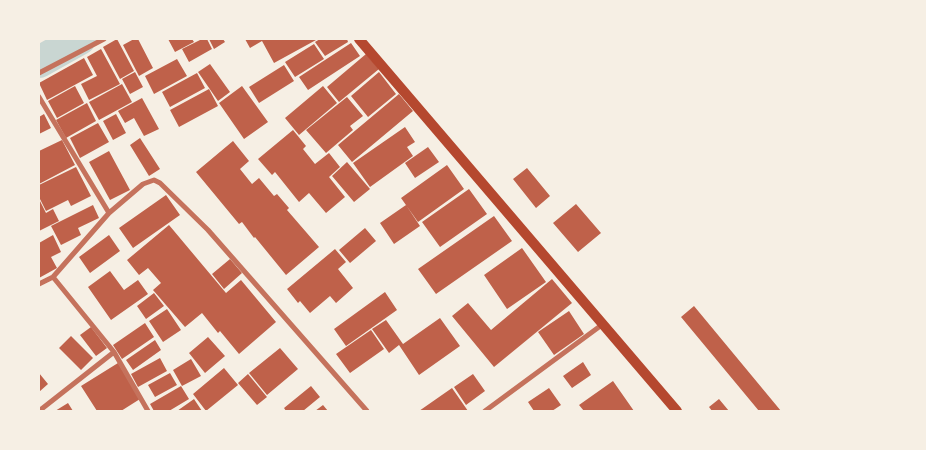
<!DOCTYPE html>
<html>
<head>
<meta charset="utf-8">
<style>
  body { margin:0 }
  #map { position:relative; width:926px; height:450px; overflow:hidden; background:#f6efe4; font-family:"Work Sans",sans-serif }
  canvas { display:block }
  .frame { position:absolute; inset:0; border:40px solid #f6efe4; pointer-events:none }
</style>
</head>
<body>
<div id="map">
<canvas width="926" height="450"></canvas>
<div class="frame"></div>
</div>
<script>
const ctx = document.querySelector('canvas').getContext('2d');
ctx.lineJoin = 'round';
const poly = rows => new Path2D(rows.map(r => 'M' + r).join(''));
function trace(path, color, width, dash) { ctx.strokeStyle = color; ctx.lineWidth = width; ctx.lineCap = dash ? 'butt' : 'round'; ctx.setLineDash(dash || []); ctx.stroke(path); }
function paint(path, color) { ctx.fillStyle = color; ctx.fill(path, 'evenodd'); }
trace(poly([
  [39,62,80,39]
]), '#c9d6d2', 32);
paint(poly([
  [117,39,134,71,120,79,103,47],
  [134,39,138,39,153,68,139,76,123,45],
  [168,39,192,39,194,42,175,52],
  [202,39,207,39,212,49,189,62,182,49],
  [209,39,223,39,225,42,214,49],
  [245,39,315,39,316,40,274,63,262,41,250,48],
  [320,39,347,39,348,42,325,56,315,42],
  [351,43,360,56,308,90,299,77],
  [314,44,324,59,295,77,285,62],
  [101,49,120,84,89,100,81,84,97,76,87,57],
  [366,54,379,69,339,102,327,87],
  [84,58,93,75,47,100,39,83],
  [177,59,187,76,154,94,145,76],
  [210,64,230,92,218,101,198,72],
  [284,65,294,81,259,103,249,87],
  [135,72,143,87,130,94,122,79],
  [379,72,396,94,368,117,351,96],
  [197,73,205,88,170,107,162,92],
  [122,84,132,102,99,120,89,102],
  [75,86,84,103,57,118,48,101],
  [242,86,268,122,244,139,219,103],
  [323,86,337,103,299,135,285,118],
  [209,89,218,106,179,127,170,110],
  [399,94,413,111,352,162,338,145],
  [347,97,363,116,350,126,353,130,326,153,306,130],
  [142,98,159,129,144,136,134,118,125,123,118,111],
  [87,103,96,121,66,138,56,120],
  [44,114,51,128,39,134,39,117],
  [116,114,126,133,113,140,103,121],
  [98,123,109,142,80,158,70,138],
  [405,127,415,142,407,147,413,156,370,187,353,163],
  [293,130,306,146,303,149,315,164,329,153,340,167,329,177,345,197,326,213,309,193,299,202,275,172,272,175,258,159],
  [140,138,160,169,149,176,130,145],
  [62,140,75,165,39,184,39,151],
  [233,141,249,161,240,169,252,184,259,178,274,196,277,194,289,208,287,210,319,247,286,275,255,237,254,238,242,222,239,224,196,172],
  [428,147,439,162,415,178,405,163],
  [109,151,130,190,110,200,89,162],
  [347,162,370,189,354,202,332,176],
  [447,165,464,189,418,222,401,198],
  [76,167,91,196,71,206,68,200,46,211,39,197,39,185],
  [527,168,550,196,536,208,513,179],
  [469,189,487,214,440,247,422,222],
  [166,195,180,215,133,248,119,228],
  [39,199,46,213,53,209,59,221,39,231],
  [576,204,601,233,578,252,553,223],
  [93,205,99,218,78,228,81,235,61,245,51,226],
  [406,205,420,226,394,244,380,223],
  [494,216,512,241,436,294,418,269],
  [169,225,226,293,241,280,276,322,239,354,220,331,218,333,202,313,185,327,153,290,161,283,148,268,139,275,127,260],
  [365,228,376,241,350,263,339,250],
  [53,235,61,252,51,257,57,268,39,278,39,243],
  [109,235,120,251,90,273,79,257],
  [522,248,546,282,507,309,484,275],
  [335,249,346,262,338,269,353,288,336,303,330,296,310,313,300,301,298,303,287,289],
  [230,259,242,273,224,289,212,274],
  [110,271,124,290,138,280,148,294,111,320,88,287],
  [552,279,572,303,494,367,452,316,468,303,491,330],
  [385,292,397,310,346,346,334,329],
  [154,293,164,306,146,319,137,306],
  [694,306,781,411,759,411,681,317],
  [167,309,181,330,163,342,149,321],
  [569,311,584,334,554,355,538,332],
  [440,318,460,346,419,375,399,345,389,353,372,329,386,320,403,344],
  [145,323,154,337,122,359,113,345],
  [91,327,107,348,96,356,80,335],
  [371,330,384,349,350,373,336,354],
  [71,336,93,358,81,370,59,348],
  [208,337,225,356,205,373,189,353],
  [155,340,161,350,133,370,126,360],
  [280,348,298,369,267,395,249,373],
  [160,358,167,371,138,387,131,374],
  [191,359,201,376,182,386,173,370],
  [583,362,591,375,572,388,563,376],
  [118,363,140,399,121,411,97,411,81,386],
  [224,368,238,385,206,411,193,394],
  [39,373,48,384,39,392],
  [170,373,177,385,155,397,148,385],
  [248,374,267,397,257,405,238,383],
  [473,374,485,391,466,405,454,387],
  [613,381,634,411,584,411,579,405],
  [181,386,189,399,169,411,154,411,150,404],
  [311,386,320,397,303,411,286,411,284,408],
  [452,388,468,411,419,411],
  [549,388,561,405,552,411,534,411,528,402],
  [194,399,202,411,177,411],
  [719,399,729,411,712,411,709,407],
  [68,403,73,411,55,411],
  [323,405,328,411,315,411]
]), '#bf614a');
trace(poly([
  [39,73,104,39],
  [39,97,109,213],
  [53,277,109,213,143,184,154,180,160,183,208,230,367,411],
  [39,284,53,277,114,352,39,411],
  [114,352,148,411],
  [485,411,603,324]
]), '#c5725c', 5);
trace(poly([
  [359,39,677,411]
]), '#b5482f', 10);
</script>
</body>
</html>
